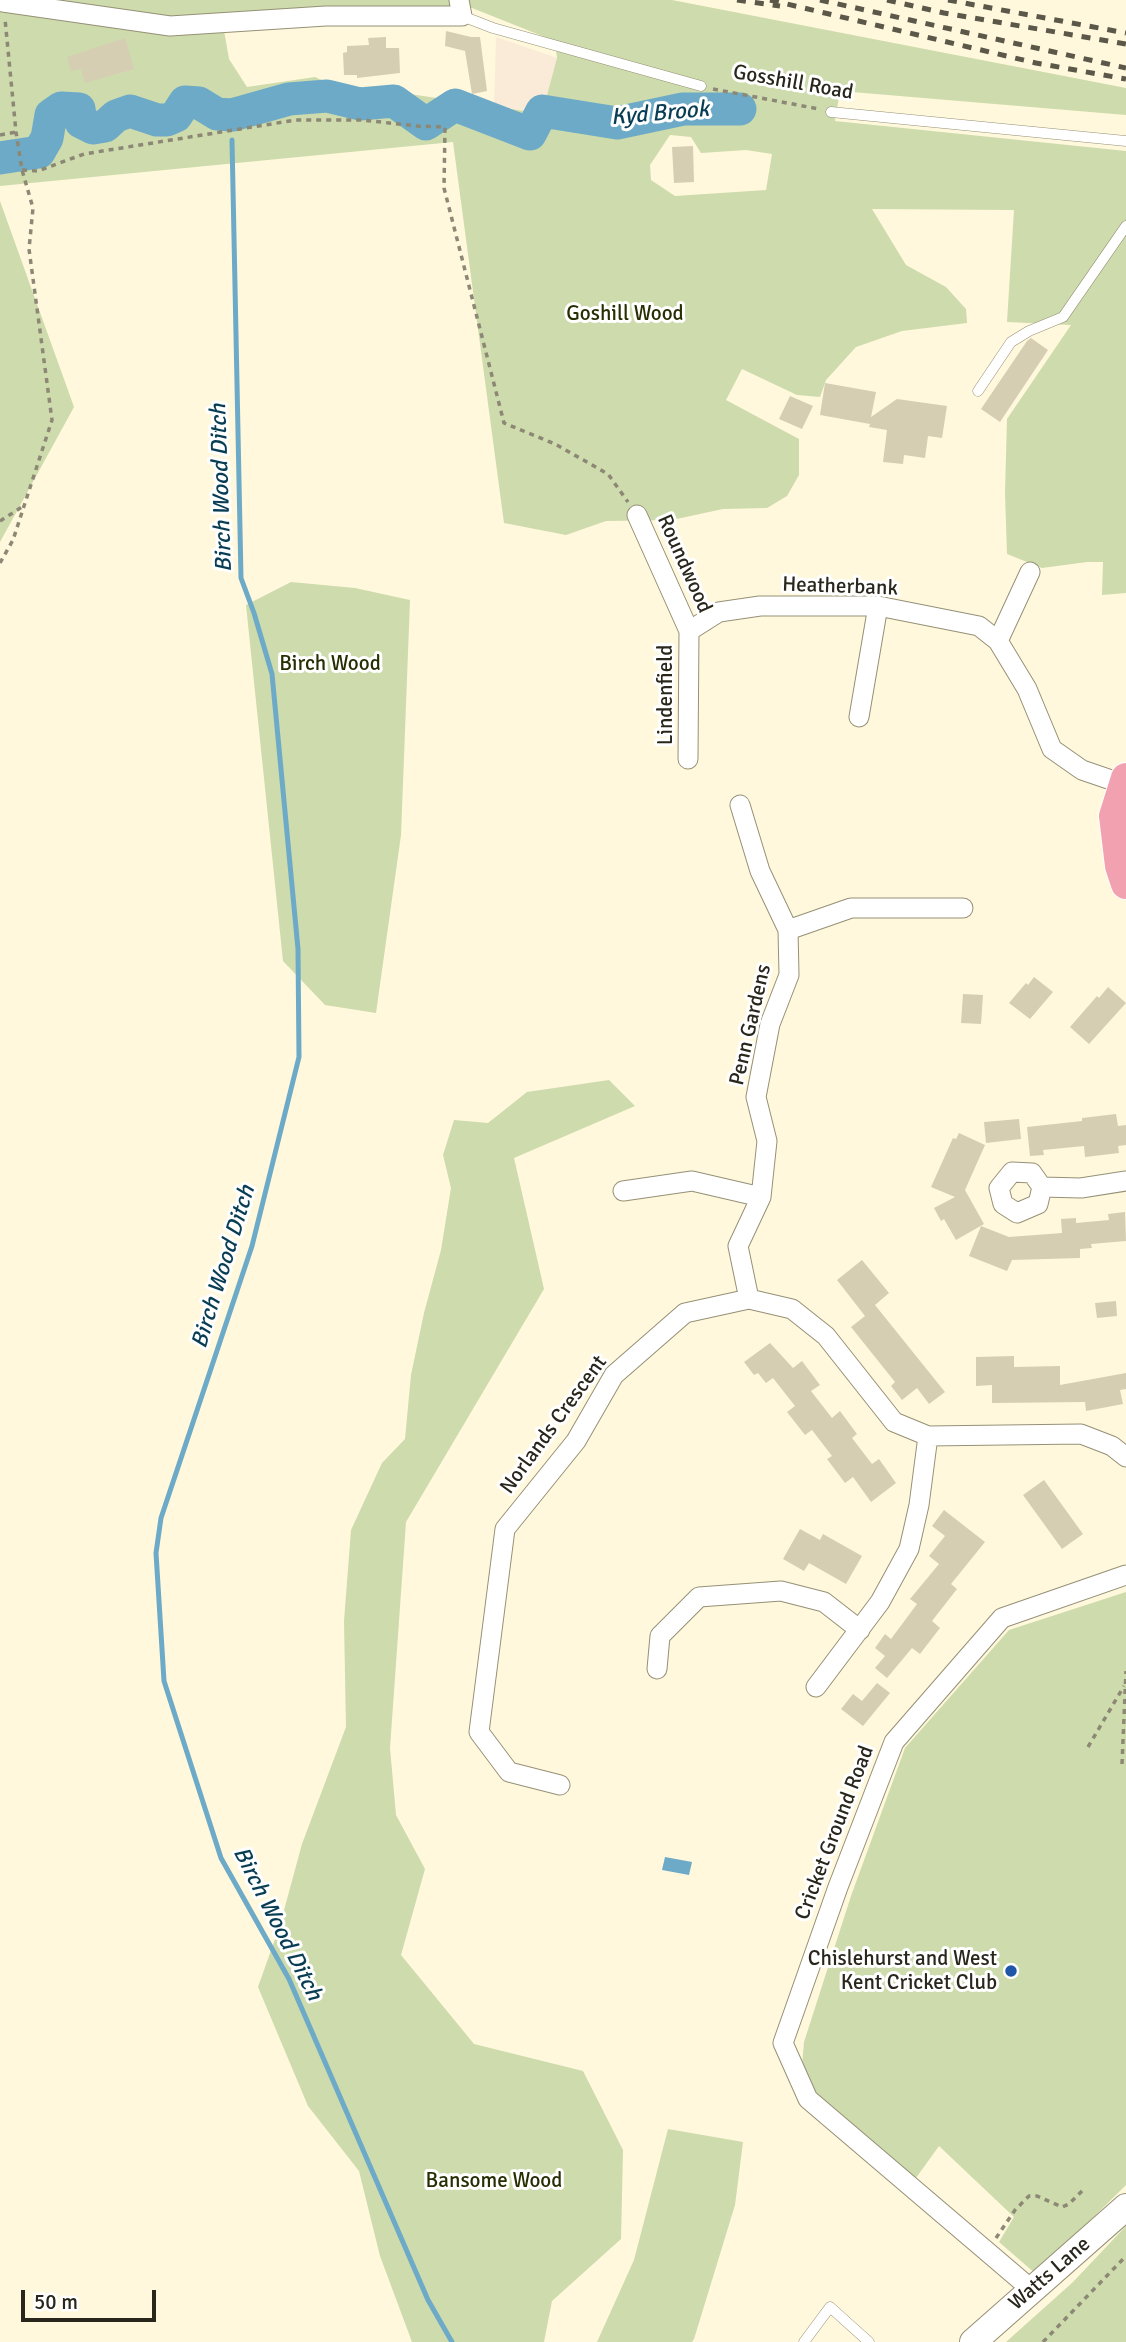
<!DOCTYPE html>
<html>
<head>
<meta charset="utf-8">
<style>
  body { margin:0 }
  #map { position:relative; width:1126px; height:2342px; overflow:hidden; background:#fff8dc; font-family:Signika,sans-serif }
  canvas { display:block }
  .scale { position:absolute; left:21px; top:2290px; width:135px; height:32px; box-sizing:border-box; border:4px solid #29261c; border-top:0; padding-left:9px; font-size:21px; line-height:24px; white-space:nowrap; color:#29261c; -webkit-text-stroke:5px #fff; paint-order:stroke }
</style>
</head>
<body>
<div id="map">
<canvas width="1126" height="2342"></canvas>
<div class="scale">50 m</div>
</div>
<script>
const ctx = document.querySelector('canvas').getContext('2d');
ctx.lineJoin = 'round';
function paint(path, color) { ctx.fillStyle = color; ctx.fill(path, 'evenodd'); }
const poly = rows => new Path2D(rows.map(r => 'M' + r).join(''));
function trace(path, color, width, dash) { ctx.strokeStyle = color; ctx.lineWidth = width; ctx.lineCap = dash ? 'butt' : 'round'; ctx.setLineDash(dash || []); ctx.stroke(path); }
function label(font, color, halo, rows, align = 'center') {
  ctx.font = font + ' Signika,sans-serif'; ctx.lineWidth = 6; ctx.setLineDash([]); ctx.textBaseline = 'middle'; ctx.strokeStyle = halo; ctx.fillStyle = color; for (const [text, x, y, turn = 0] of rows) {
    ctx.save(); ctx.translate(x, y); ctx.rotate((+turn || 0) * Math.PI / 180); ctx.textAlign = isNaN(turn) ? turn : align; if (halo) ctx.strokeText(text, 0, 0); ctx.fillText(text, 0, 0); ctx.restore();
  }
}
paint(poly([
  [496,37,557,58,544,106,531,112,494,107]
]), '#faebd8');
paint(poly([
  [0,0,672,0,1126,88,1126,115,840,91,835,121,1126,151,1126,593,1102,595,1103,562,1087,562,1042,568,1007,554,1005,493,1007,419,1071,325,1007,322,1014,210,872,209,906,265,946,287,966,309,967,323,902,331,856,347,826,380,820,397,797,395,742,369,726,400,799,439,799,475,787,496,767,508,723,509,672,520,606,521,566,535,504,523,453,142,0,186],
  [472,8,555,41,557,58,544,106,531,112,403,93,347,92,315,77,247,87,229,59,222,19,374,9],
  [670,135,691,137,701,153,746,150,772,154,766,190,675,196,651,180,650,165],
  [0,201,74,407,0,542],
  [291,582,355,588,410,600,401,835,376,1013,325,1005,283,961,246,605],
  [609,1080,635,1106,514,1158,544,1289,406,1522,390,1748,396,1815,425,1869,401,1955,474,2044,583,2071,623,2150,621,2239,552,2301,544,2342,412,2342,380,2256,359,2171,308,2106,258,1987,280,1925,302,1844,346,1727,344,1621,351,1530,382,1463,405,1439,411,1375,424,1313,441,1250,451,1188,443,1155,454,1120,488,1123,527,1092],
  [1126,1592,1126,2185,1036,2274,999,2242,1014,2217,939,2146,913,2182,816,2095,802,2065,804,2042,851,1896,905,1748,1009,1630],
  [668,2129,743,2142,735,2205,694,2339,692,2342,597,2342,634,2260],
  [1126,2226,1126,2342,1006,2342,1073,2282]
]), '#cedbac');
paint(poly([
  [665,1857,692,1862,689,1875,662,1870]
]), '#6daac8');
trace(poly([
  [232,115,232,121],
  [232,140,241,578,254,613,272,674,298,949,299,1057,252,1246,161,1518,156,1553,164,1681,221,1858,289,1979,428,2300,452,2342]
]), '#6daac8', 5);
trace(poly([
  [0,158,39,152,47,138,51,115,61,108,79,109,81,122,93,128,105,126,116,116,130,111,157,120,167,120,176,116,185,102,199,103,217,114,232,115,289,99,327,96,360,104,394,101,426,124,455,105,530,134,542,111,617,123,683,109,740,109]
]), '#6daac8', 33);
paint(poly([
  [446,31,471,37,480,37,487,91,472,94,465,51,445,46],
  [386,37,386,48,399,48,400,73,357,78,357,75,344,75,343,53,347,52,347,46,369,45,368,38],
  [125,38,134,69,85,83,81,69,71,71,67,57],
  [693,146,694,182,674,183,672,147],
  [1031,338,1048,350,1000,422,981,409,1027,341],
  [825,383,876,392,871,417,897,399,947,406,942,438,928,436,925,458,904,455,903,464,883,462,887,430,869,427,870,424,820,415],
  [790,396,813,406,802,429,779,419],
  [1034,977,1053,992,1030,1019,1009,1003,1026,983,1028,985],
  [1108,987,1126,1003,1089,1044,1070,1027,1097,996,1099,998],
  [963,994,983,995,981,1024,961,1023],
  [1116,1114,1118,1126,1126,1125,1126,1145,1118,1146,1119,1153,1085,1157,1084,1146,1043,1150,1044,1155,1030,1156,1027,1127,1082,1121,1082,1118],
  [1019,1119,1021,1139,986,1143,984,1122],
  [959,1133,985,1145,965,1190,984,1224,956,1240,944,1219,941,1221,934,1208,955,1197,931,1187,953,1138,956,1139],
  [1125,1212,1126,1241,1091,1244,1092,1248,1080,1249,1080,1258,1012,1260,1007,1271,969,1256,981,1226,1009,1237,1062,1233,1061,1219,1076,1218,1076,1223,1109,1220,1108,1214],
  [862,1260,889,1293,875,1305,945,1392,929,1404,917,1388,902,1400,891,1386,895,1382,851,1327,865,1316,837,1280],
  [1116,1301,1117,1316,1097,1318,1095,1303],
  [770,1343,793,1368,802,1361,820,1385,811,1391,832,1418,840,1411,857,1434,852,1438,872,1464,879,1459,896,1483,871,1502,853,1477,845,1483,827,1459,832,1456,812,1430,805,1435,787,1412,795,1406,773,1378,766,1383,758,1373,754,1375,744,1362],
  [1014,1356,1014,1367,1060,1366,1060,1385,1126,1373,1126,1389,1120,1390,1123,1404,1086,1411,1085,1402,992,1403,992,1385,976,1386,976,1357],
  [1044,1480,1083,1534,1062,1549,1023,1495],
  [944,1510,985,1542,951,1584,957,1589,932,1621,940,1628,920,1654,912,1648,887,1678,875,1668,885,1656,875,1648,885,1634,891,1639,917,1604,910,1599,939,1564,929,1556,945,1536,932,1526],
  [800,1529,820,1540,823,1534,862,1556,846,1584,809,1563,804,1571,783,1559],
  [877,1683,890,1693,863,1726,841,1709,853,1694,862,1701]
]), '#d5ceb3');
const service = poly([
  [462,16,493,28,701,86],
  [831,112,1126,141],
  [978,391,1011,342,1029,331,1063,317,1126,226],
  [804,2342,830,2307,869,2342]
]);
const minor = poly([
  [3,2,170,26,326,16,462,16,459,0],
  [637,515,689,631,688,759],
  [689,631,719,612,760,606,878,606,979,626,998,641,1027,689,1052,749,1082,770,1123,784],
  [998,641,1030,572],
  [859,717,878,606],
  [740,805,760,871,788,930,789,975,770,1024,756,1097,767,1141,761,1197,738,1246,749,1299],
  [788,930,851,908,963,908],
  [1012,1172,1032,1173,1042,1187,1038,1204,1017,1213,1003,1204,999,1188,1012,1172],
  [1042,1187,1081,1188,1126,1181],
  [623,1191,692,1181,761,1197],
  [657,1669,660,1636,699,1597,781,1591,824,1602,860,1630],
  [816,1687,880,1602,909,1549,919,1505,928,1436],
  [560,1785,509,1772,479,1732,505,1529,576,1441,614,1375,685,1313,749,1299,792,1309,826,1336,894,1422,928,1436,1081,1434,1112,1446,1126,1457],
  [1031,2289,808,2099,783,2043,838,1887,894,1742,1002,1618,1126,1575]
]);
const secondary = poly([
  [973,2342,1126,2207]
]);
const primary = poly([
  [1126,778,1114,816,1120,866,1126,884]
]);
trace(service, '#959076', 11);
trace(minor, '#959076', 21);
trace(secondary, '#959076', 28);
trace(primary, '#fff', 32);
trace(poly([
  [713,89,819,109],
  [0,135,16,132],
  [22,170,38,171,84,154,296,120,362,120,417,126,445,127,444,188,504,423,555,444,608,474,628,502],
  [0,521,22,507],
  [0,563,13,540,52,420,29,249,33,208,22,170,16,132,5,19],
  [1088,1747,1124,1686],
  [1122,1764,1126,1671],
  [996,2238,1015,2210,1029,2196,1037,2196,1062,2207,1069,2204,1083,2190],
  [1043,2342,1126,2256]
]), '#8c8875', 3.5, [5, 5]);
trace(service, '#fff', 10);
trace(minor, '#fff', 19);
trace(secondary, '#fff', 26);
trace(primary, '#f2a1b0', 30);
trace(poly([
  [737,0,780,6],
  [770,0,1036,63,1126,79],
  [820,0,1126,68],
  [887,0,944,13,1126,44],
  [948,0,1126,33]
]), '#5b5749', 5, [9, 9]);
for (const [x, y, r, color] of [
  [1011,1971,7,"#1f56a8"]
]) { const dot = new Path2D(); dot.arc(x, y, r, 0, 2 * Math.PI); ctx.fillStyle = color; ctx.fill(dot); trace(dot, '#fff', 2.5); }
label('21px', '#29261c', '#fff', [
  ["Gosshill Road",793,83,10],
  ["Roundwood",684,564,66],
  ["Heatherbank",840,587,2],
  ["Lindenfield",666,695,-90],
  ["Penn Gardens",751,1025,-77],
  ["Norlands Crescent",554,1425,-54],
  ["Cricket Ground Road",835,1833,-69],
  ["Watts Lane",1050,2274,-41]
]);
label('21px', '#262e02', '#fff', [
  ["Goshill Wood",625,314],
  ["Birch Wood",330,664],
  ["Bansome Wood",494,2181]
]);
label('21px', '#29261c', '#fff', [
  ["Chislehurst and West",997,1959],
  ["Kent Cricket Club",997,1983]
], 'right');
label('italic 23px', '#083d53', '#fff', [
  ["Kyd Brook",660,114,-5],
  ["Birch Wood Ditch",222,488,-92],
  ["Birch Wood Ditch",224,1267,-73],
  ["Birch Wood Ditch",277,1924,63]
]);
</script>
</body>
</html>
